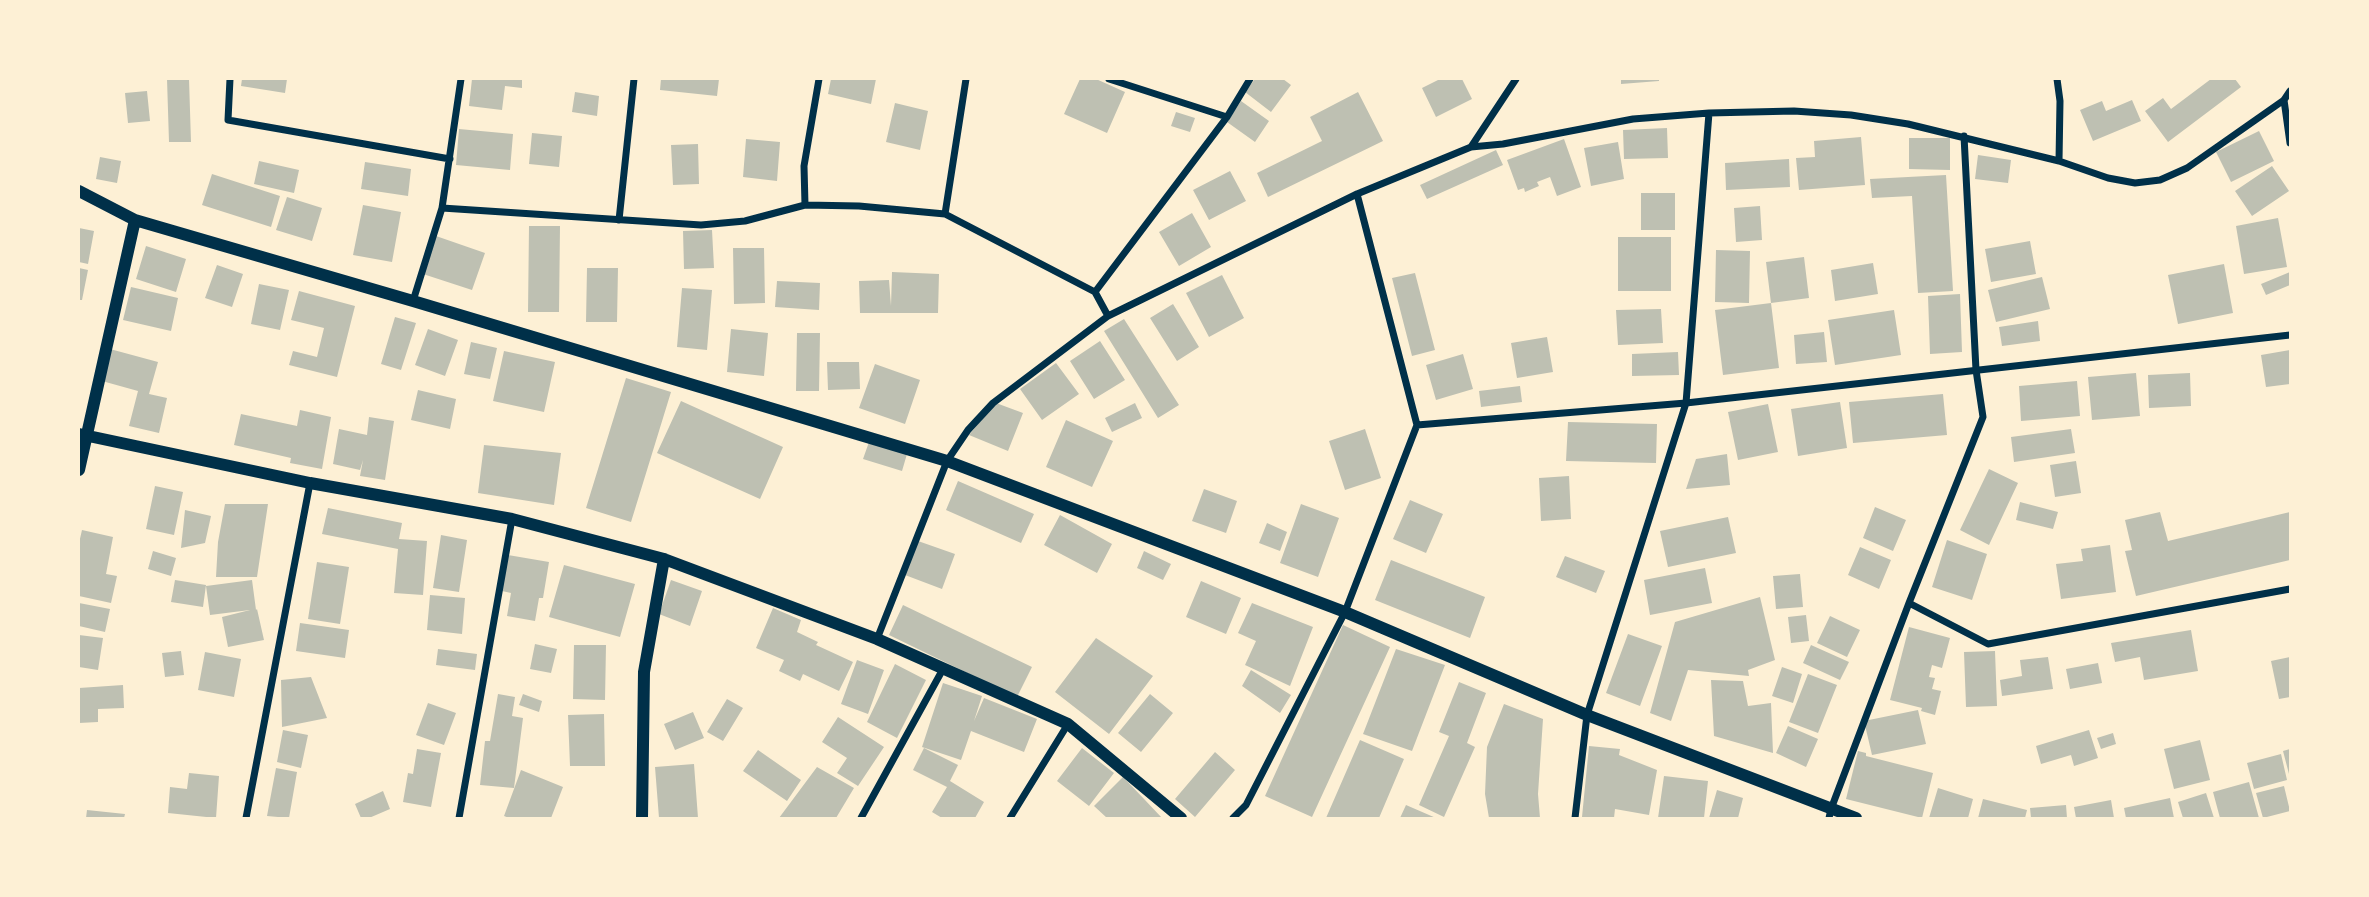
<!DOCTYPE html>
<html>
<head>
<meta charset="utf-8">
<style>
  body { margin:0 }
  #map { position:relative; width:2369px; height:897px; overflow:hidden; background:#fdf0d5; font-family:"Work Sans",sans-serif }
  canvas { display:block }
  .frame { position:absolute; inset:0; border:80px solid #fdf0d5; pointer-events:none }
</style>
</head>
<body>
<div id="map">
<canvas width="2369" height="897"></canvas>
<div class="frame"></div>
</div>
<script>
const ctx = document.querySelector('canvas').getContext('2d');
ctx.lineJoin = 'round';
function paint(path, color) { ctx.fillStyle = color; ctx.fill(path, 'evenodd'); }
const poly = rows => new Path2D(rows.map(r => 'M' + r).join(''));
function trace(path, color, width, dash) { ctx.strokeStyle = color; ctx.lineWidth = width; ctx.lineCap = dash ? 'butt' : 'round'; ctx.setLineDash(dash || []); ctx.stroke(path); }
paint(poly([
  [167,79,189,79,191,142,169,142],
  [242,79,287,79,285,93,241,86],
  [472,79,522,79,522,88,505,86,502,110,469,106],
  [661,79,719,79,717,96,660,90],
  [831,79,876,79,871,104,828,94],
  [1080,79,1096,79,1125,92,1107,133,1064,114],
  [1255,79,1283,79,1291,85,1271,112,1245,92],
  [1440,79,1462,79,1472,99,1436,117,1422,88],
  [1621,79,1659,79,1659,81,1621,84],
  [2211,79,2235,79,2241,87,2168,142,2145,111,2163,98,2171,109],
  [147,91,150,121,128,123,125,93],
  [575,92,599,96,597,116,572,112],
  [1358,92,1383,141,1268,197,1257,173,1322,141,1310,117],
  [2132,100,2141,121,2093,141,2080,110,2102,101,2106,111],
  [1241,101,1269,121,1255,142,1227,122],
  [895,103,928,111,920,150,886,142],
  [1176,112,1195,118,1190,132,1171,126],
  [1667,128,1668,158,1624,159,1623,130],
  [459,129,513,134,510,170,456,165],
  [2259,131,2274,161,2231,182,2216,152],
  [532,133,562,136,559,167,529,164],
  [1861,137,1865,185,1799,190,1796,158,1815,157,1814,141],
  [1909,138,1950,138,1950,170,1909,169],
  [746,139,780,142,777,181,743,177],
  [1564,139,1581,187,1557,196,1550,177,1537,182,1539,186,1525,192,1524,188,1518,190,1507,160],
  [1618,142,1624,179,1591,186,1584,148],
  [698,144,699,184,673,185,671,145],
  [1496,150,1503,165,1427,199,1420,185],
  [1978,155,2011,160,2008,183,1975,179],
  [100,157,121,161,117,183,96,179],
  [1789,159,1790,187,1726,190,1725,163],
  [259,161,299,170,294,193,254,184],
  [365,162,411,169,408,196,361,189],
  [2272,166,2289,191,2252,216,2235,191],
  [1230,171,1246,201,1209,220,1193,190],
  [212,174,280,196,271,227,202,205],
  [1946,175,1953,291,1918,293,1912,196,1872,198,1870,179],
  [1641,193,1675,193,1675,230,1641,230],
  [287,197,322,208,312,241,276,230],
  [363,205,401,212,392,262,353,255],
  [1760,206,1762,240,1736,242,1734,208],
  [1192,213,1211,247,1179,266,1159,232],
  [2278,218,2287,267,2244,274,2236,226],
  [529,226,560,226,559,312,528,312],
  [79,228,94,231,88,264,79,262],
  [712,230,714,268,684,269,683,231],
  [436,236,485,253,472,290,423,274],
  [1618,237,1671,237,1671,291,1618,291],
  [2030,241,2036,274,1991,282,1985,249],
  [146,246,186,259,176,292,136,279],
  [733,248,764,248,765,303,734,304],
  [1716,250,1750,251,1749,303,1715,302],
  [1804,257,1809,298,1771,303,1766,262],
  [1873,263,1878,294,1835,301,1831,270],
  [2224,264,2233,313,2178,324,2168,275],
  [217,265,243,274,232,307,205,298],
  [79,268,88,270,82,300,79,300],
  [587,268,618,268,617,322,586,322],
  [892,272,939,274,938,313,860,313,859,281,889,280,891,306],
  [2290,272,2290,285,2266,295,2261,284],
  [1415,273,1435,350,1412,356,1392,278],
  [1222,275,1244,318,1209,337,1186,293],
  [2042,277,2050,309,1996,322,1988,290],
  [777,281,820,283,819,310,775,307],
  [259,284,289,290,280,330,251,324],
  [131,287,178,298,171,331,123,320],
  [682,288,712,290,707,350,677,347],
  [299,291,355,306,337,377,289,365,293,351,317,357,324,328,291,320],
  [1960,294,1962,352,1930,354,1928,296],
  [1771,303,1779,368,1723,375,1715,310],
  [1173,304,1199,347,1177,361,1150,318],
  [1661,309,1663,343,1618,345,1616,310],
  [1894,310,1901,355,1835,365,1828,320],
  [395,317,416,323,401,370,381,364],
  [1124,319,1179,405,1158,418,1104,331],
  [2038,321,2040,341,2002,346,1999,327],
  [428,329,458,340,445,376,415,365],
  [731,329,768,333,764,376,727,372],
  [1824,332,1827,362,1796,364,1794,335],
  [797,333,820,333,819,391,796,391],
  [1547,337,1553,372,1517,378,1511,343],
  [1100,341,1125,380,1094,399,1070,361],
  [471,342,497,348,490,379,464,374],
  [110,349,158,362,149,394,167,398,159,433,129,426,138,391,102,381],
  [2290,350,2290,384,2266,387,2261,355],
  [504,351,555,362,544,412,493,401],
  [1678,352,1679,375,1632,376,1632,354],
  [1463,354,1473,389,1436,400,1426,365],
  [827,362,859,362,860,389,828,390],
  [1056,363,1079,394,1042,420,1020,389],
  [875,364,920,380,905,424,859,408],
  [2136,373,2140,416,2092,420,2088,377],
  [2190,373,2191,406,2149,408,2148,375],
  [626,378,671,392,631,522,586,508],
  [2077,381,2080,416,2021,421,2019,386],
  [1520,386,1522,402,1481,407,1479,391],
  [418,390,456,399,450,429,411,420],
  [1943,394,1947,435,1853,443,1849,402],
  [681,401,783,447,760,499,657,453],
  [1840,402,1847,448,1798,456,1791,409],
  [996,403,1023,413,1008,451,969,435],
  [1135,403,1142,418,1112,432,1105,418],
  [1768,404,1778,452,1738,460,1728,412],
  [300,410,331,417,322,469,290,463,291,458,234,445,241,414,297,426],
  [369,417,394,421,385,480,360,476,363,460,360,470,333,464,339,429,367,435],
  [1066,420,1113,441,1092,487,1046,467],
  [1568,422,1657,424,1656,463,1566,461],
  [1365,429,1381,478,1345,490,1329,441],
  [2071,429,2075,453,2014,462,2011,437],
  [869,442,907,454,902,471,863,459],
  [484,445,561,453,554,505,478,493],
  [1727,454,1730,485,1686,489,1696,459],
  [2076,461,2081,493,2055,497,2050,465],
  [1989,469,2018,483,1989,545,1960,530],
  [1569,476,1571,519,1541,521,1539,478],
  [958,481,1034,514,1021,543,946,510],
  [155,486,183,492,174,535,146,529],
  [1204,489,1237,501,1226,533,1192,521],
  [1410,500,1443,514,1426,553,1393,539],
  [2020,502,2058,512,2053,529,2016,520],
  [225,504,268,504,257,577,216,577,218,542],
  [1301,504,1339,518,1318,577,1280,563],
  [1875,507,1906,520,1893,551,1863,538],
  [328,508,402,523,399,539,427,541,423,595,394,593,398,549,322,534],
  [185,510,211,516,205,543,181,548],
  [2160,512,2168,541,2290,512,2290,560,2136,596,2125,551,2132,550,2125,520],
  [1060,515,1112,544,1097,573,1044,545],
  [1728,517,1736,553,1668,567,1660,531],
  [1267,523,1287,532,1280,551,1259,543],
  [82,530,113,537,106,574,117,576,111,603,79,596,79,543],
  [441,535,467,540,459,592,433,588],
  [1947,540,1987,554,1972,600,1932,587],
  [918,541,955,554,942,589,905,575],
  [2110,545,2116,592,2061,599,2056,564,2083,561,2081,549],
  [1860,547,1891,560,1879,589,1848,575],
  [153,551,176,558,171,576,148,569],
  [1144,551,1171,564,1163,580,1137,568],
  [508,555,549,562,543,598,539,598,535,621,507,616,511,593,502,591],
  [1565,556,1605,571,1596,593,1556,577],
  [1391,560,1485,597,1470,638,1375,600],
  [317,562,349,567,340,624,308,619],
  [564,565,635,584,620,637,549,617],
  [1705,568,1712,603,1650,615,1644,580],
  [1800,574,1803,607,1776,609,1773,576],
  [175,580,206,585,203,607,171,602],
  [252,580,256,610,257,609,264,640,228,647,222,617,250,610,210,615,206,586],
  [671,580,702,591,690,626,659,614],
  [1201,581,1241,598,1226,634,1186,617],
  [430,595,465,598,462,634,427,630],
  [1760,597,1775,660,1748,670,1749,676,1688,670,1671,721,1650,713,1675,622],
  [79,603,110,609,105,632,79,626],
  [1252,603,1313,627,1290,686,1245,665,1256,641,1238,633],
  [903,605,1032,667,1017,697,889,635],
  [773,608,801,620,797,632,818,642,816,645,853,662,839,691,803,674,800,681,779,671,784,660,756,648],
  [1806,615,1809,641,1791,643,1788,617],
  [1830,616,1860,630,1847,657,1817,643],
  [300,623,349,630,345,658,296,651],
  [1343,625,1390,647,1312,817,1265,796],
  [1909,627,1950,638,1942,668,1932,665,1929,677,1935,678,1932,689,1941,691,1935,715,1921,711,1922,708,1890,700],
  [2191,630,2198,671,2144,680,2140,657,2115,662,2111,643],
  [1628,634,1662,646,1640,706,1606,693],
  [79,635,103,638,98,670,79,667],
  [1096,638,1153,676,1109,734,1055,692],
  [535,644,557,649,551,673,530,669],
  [574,645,606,645,605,700,573,699],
  [1811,645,1849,662,1840,680,1803,663],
  [438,649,477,654,475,670,436,665],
  [1396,649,1445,665,1412,751,1363,734],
  [181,651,184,675,165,677,162,653],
  [1995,651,1997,706,1966,707,1964,652],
  [205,652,241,659,234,697,198,690],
  [2048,657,2053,689,2002,696,2000,680,2022,676,2020,660],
  [2290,657,2290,697,2279,699,2271,661],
  [857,660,884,670,868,714,841,704],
  [2098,663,2102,683,2070,689,2066,669],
  [895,664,926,680,897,738,867,722],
  [1782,667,1802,674,1793,703,1772,696],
  [1251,670,1291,695,1280,713,1242,686],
  [1808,674,1837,685,1818,733,1789,722],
  [311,677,327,718,282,727,281,680],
  [1711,680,1743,681,1748,706,1771,703,1773,753,1714,736],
  [1459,682,1486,693,1467,743,1475,747,1444,817,1419,805,1449,736,1439,732],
  [943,683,982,696,974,721,984,698,1037,719,1024,752,971,731,961,760,922,747],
  [123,685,124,708,98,709,98,722,79,723,79,688],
  [498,694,515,697,512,716,523,718,514,788,480,785,485,741,490,741],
  [523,694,542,701,539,712,519,705],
  [1150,694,1173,713,1141,752,1118,733],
  [727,699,743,708,723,741,707,732],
  [428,703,456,713,444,745,416,735],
  [1504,704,1543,719,1538,794,1540,818,1489,818,1485,794,1487,747],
  [1918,710,1926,744,1872,755,1864,721],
  [693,712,704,738,675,750,664,724],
  [604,714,605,766,570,766,568,715],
  [838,717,884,747,858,786,837,773,847,758,822,742],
  [1788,726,1818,739,1806,767,1776,753],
  [283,730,308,735,301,768,277,762],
  [2089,730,2098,758,2074,766,2071,755,2041,764,2036,746],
  [2113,733,2116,744,2101,749,2097,738],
  [1360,740,1404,759,1379,818,1326,818],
  [2200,740,2210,780,2174,789,2164,749],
  [1589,746,1620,749,1619,755,1657,770,1649,815,1615,809,1614,818,1582,817],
  [924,748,958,765,950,781,984,802,975,818,942,818,932,812,947,787,913,770],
  [1082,748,1114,773,1089,806,1057,781],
  [417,749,441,753,431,807,403,802,408,773,413,774],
  [2290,749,2290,774,2289,774,2283,751],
  [758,750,801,780,787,801,743,771],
  [1858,751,1866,753,1866,756,1933,773,1922,818,1846,799],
  [1215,752,1235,770,1195,817,1175,799],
  [2281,754,2287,780,2254,789,2247,763],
  [694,764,698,818,659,818,655,767],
  [817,767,854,788,836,818,779,818],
  [276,768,297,772,289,818,267,816],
  [521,770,563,787,551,818,509,818,504,816],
  [189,773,219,776,216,818,168,813,170,787,187,789],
  [1664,776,1708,781,1704,818,1658,818],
  [1123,777,1145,800,1162,818,1107,818,1094,806],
  [2249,782,2259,818,2220,818,2213,792],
  [2284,786,2290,811,2263,818,2256,793],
  [1938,788,1973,799,1968,818,1929,818],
  [1717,790,1743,798,1738,818,1709,818],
  [383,791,390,809,369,818,361,818,355,804],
  [2206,793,2214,818,2183,818,2178,802],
  [2170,798,2174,818,2126,818,2124,808],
  [1983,799,2027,810,2025,818,1978,818],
  [2111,800,2114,818,2076,818,2074,807],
  [1406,805,1436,818,1400,818],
  [2066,805,2067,818,2031,818,2030,808],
  [87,810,125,814,124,818,86,818]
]), '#bec0b2');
trace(poly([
  [230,79,228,120,450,159],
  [1109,79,1227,117],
  [2057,79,2060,101,2059,161],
  [2284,100,2290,143],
  [1471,147,1516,79],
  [805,205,804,166,819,79],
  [442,208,701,225,745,221,805,205,859,206,945,214,1095,292,1108,316],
  [945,214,966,79],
  [619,220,634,79],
  [1095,292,1227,117,1250,79],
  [413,301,442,208,461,79],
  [1417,425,1686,403,2290,335],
  [1909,603,1988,644,2290,589],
  [877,639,947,461,968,430,993,403,1108,316,1357,194,1471,147,1503,144,1633,119,1709,113,1794,111,1851,115,1908,124,2059,161,2108,178,2135,183,2160,180,2187,168,2284,100,2290,91],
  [246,818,310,483],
  [459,818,512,519],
  [861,818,943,669],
  [1010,818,1068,724],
  [1233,818,1246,805,1345,612,1417,425,1357,194],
  [1575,818,1587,715,1686,403,1709,113],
  [1829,818,1831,809,1909,603,1983,417,1976,370,1964,136]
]), '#003049', 7);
trace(poly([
  [79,191,135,220,413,301,947,461,1345,612,1587,715,1856,818],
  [79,434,310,483,512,519,664,559,877,639,1068,724,1181,818],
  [79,470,135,220],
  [642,818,644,672,664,559]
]), '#003049', 12);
</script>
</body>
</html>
